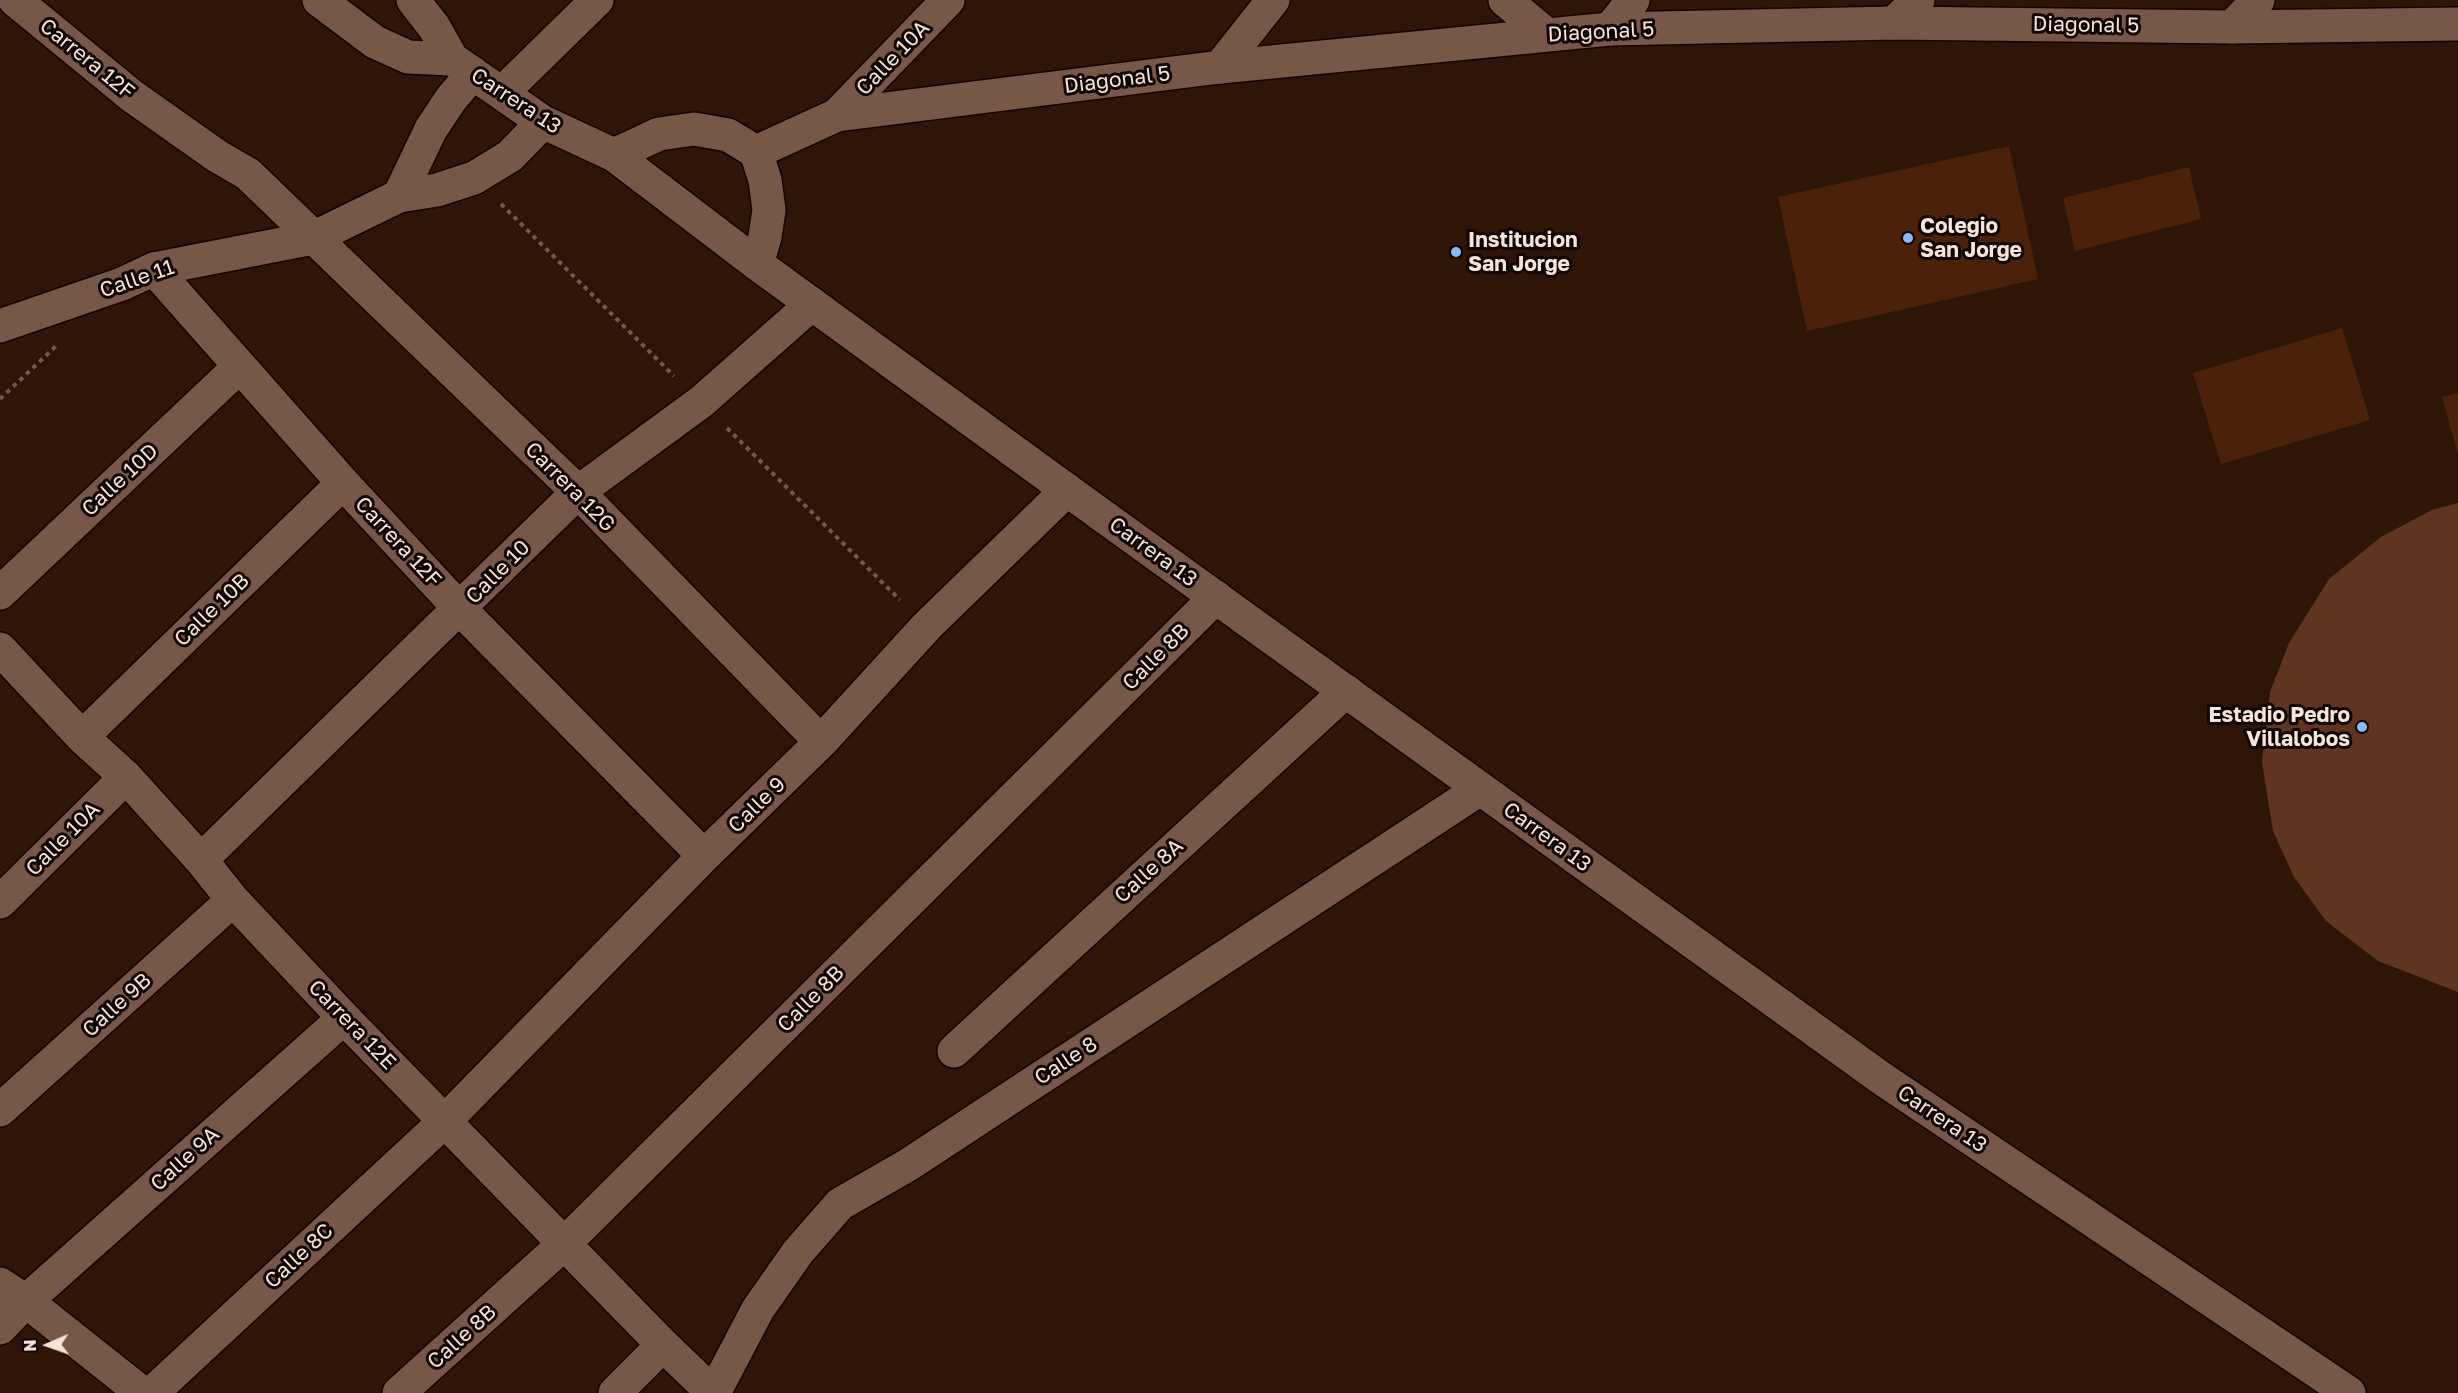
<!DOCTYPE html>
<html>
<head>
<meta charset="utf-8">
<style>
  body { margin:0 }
  #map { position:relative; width:2458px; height:1393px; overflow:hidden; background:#2f1508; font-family:"Golos Text",sans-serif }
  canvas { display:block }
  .north { position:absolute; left:18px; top:1315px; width:60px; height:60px; -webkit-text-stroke:4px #0f0502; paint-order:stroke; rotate:268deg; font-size:16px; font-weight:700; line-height:24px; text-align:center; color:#f6e3da }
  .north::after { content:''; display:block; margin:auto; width:21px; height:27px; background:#f6e3da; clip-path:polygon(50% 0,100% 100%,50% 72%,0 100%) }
</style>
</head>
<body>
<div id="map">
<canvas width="2458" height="1393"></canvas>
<div class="north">N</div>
</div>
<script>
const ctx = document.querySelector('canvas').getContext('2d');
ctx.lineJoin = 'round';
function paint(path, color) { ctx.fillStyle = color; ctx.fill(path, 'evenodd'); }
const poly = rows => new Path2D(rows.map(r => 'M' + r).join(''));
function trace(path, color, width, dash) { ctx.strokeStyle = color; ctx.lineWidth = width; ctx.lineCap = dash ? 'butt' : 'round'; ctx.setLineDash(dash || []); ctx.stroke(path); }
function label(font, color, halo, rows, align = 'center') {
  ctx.font = font + ' "Golos Text",sans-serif'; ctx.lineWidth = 6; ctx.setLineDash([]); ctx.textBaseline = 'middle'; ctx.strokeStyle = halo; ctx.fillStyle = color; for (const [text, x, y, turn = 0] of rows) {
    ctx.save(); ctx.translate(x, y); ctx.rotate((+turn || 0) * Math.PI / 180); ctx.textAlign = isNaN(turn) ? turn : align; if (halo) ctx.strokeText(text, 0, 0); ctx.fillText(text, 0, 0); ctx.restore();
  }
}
paint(poly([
  [2458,503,2458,992,2378,961,2326,921,2294,877,2273,831,2262,762,2270,692,2289,643,2329,579,2381,537,2432,510]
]), '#5f3520');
paint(poly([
  [2009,146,2038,279,1807,331,1778,197],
  [2189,167,2201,219,2075,251,2063,198],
  [2342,328,2370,420,2221,464,2193,373],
  [2458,393,2458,451,2457,451,2442,397]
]), '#4b2109');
const minor = poly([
  [15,0,132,96,217,156,248,174,578,492,821,742],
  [1505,0,1546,34],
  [1894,23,1918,0],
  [2232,27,2258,0],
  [1610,29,1633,0],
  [1220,67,1273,0],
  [503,92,597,0],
  [837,115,948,0],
  [154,269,343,483,460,609,704,856],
  [0,593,239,367],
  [0,649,82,737,126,777,201,860,233,900,344,1018,663,1345,713,1393],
  [82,737,343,483],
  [201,860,578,492,701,402,812,304],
  [0,902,126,777],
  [954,1051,1346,691],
  [0,1110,233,900],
  [0,1284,26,1301,142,1393],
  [0,1328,26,1301,344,1018],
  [152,1393,446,1120,704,856,821,742,927,626,1067,490],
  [399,1393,565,1243,1216,597],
  [615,1393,663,1345],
  [714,1393,758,1309,798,1252,840,1204,908,1165,1480,789]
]);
const tertiary = poly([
  [319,0,375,42,408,57,452,59],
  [413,0,434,27,452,59,543,122,614,155,757,264,1067,490,1881,1078,2349,1393],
  [756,152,837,115,1220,67,1610,29,1894,23,2232,27,2458,24],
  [614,155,659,134,694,129,728,135,756,152,765,180,769,210,765,237,757,264],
  [399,196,431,129,451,99,473,73],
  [0,326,122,284,154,269,313,238,399,196,437,190,474,178,510,156,543,122]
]);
trace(minor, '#160200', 36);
trace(tertiary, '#160200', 36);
trace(poly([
  [501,204,674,376],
  [0,399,56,346],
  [727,428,900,600]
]), '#71594d', 4, [4.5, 4.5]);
trace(minor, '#765748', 33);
trace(tertiary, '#765748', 33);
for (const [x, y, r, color] of [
  [1908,238,6,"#8abafc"],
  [1456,252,6,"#8abafc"],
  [2362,727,6,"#8abafc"]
]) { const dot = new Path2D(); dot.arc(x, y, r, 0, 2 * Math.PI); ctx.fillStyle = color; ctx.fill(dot); trace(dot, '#0f0502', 2); }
label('21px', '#f6e3da', '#0f0502', [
  ["Diagonal 5",2086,25,1],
  ["Diagonal 5",1601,32,-3],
  ["Calle 10A",893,58,-46],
  ["Carrera 12F",87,59,39],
  ["Diagonal 5",1117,80,-7],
  ["Carrera 13",516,101,33],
  ["Calle 11",137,279,-19],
  ["Calle 10D",120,480,-43],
  ["Carrera 12G",570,487,45],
  ["Carrera 12F",398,542,47],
  ["Carrera 13",1153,552,36],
  ["Calle 10",498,572,-45],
  ["Calle 10B",212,610,-44],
  ["Calle 8B",1156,657,-45],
  ["Calle 9",757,805,-44],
  ["Carrera 13",1547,837,36],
  ["Calle 10A",63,839,-45],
  ["Calle 8A",1149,871,-42],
  ["Calle 8B",811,999,-45],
  ["Calle 9B",117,1005,-42],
  ["Carrera 12E",352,1025,46],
  ["Calle 8",1066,1061,-33],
  ["Carrera 13",1942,1119,34],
  ["Calle 9A",185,1159,-42],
  ["Calle 8C",299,1256,-43],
  ["Calle 8B",462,1337,-42]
]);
label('bold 21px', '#f6e3da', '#0f0502', [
  ["Colegio",1920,226],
  ["San Jorge",1920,250],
  ["Institucion",1468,240],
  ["San Jorge",1468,264],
  ["Estadio Pedro",2350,715,"right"],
  ["Villalobos",2350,739,"right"]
], 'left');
</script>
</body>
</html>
